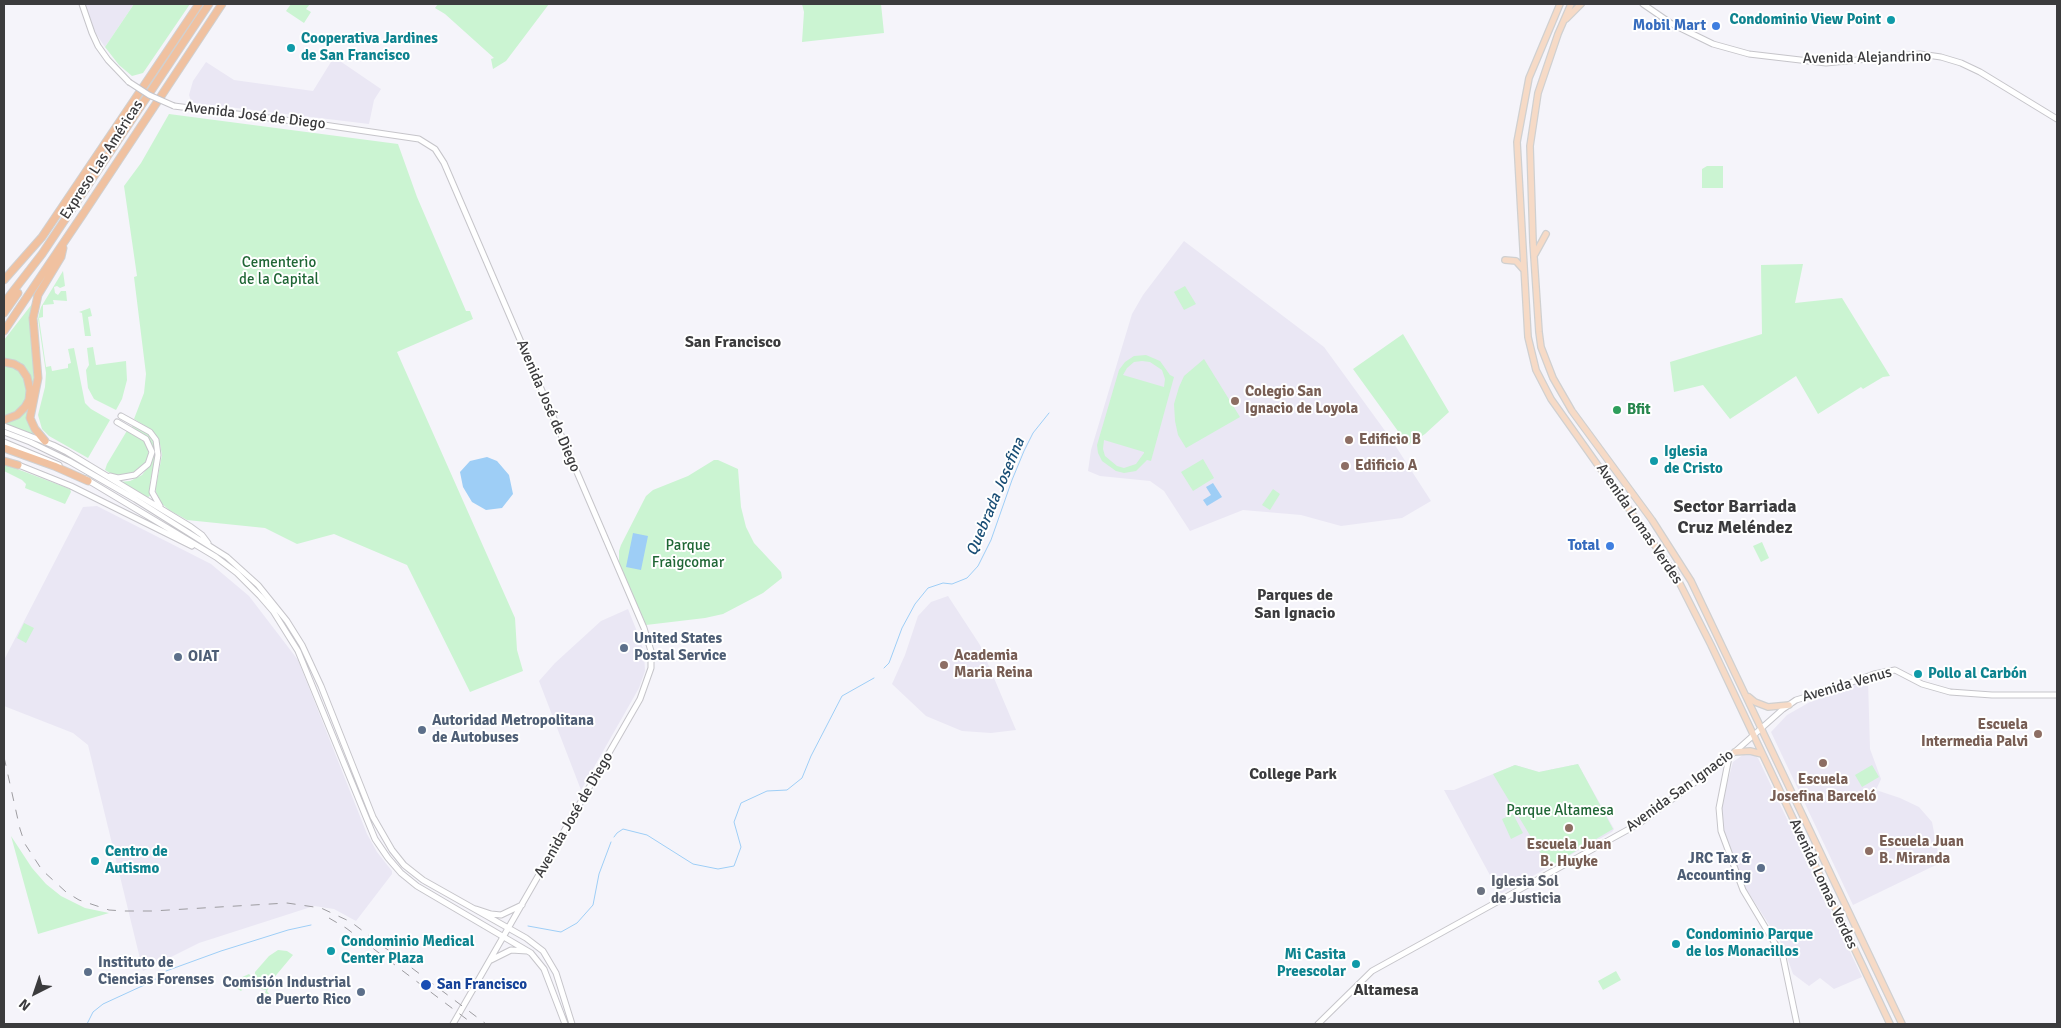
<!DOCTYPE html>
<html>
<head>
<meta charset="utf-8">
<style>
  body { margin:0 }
  #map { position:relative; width:2061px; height:1028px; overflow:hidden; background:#f5f4fa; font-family:Signika,sans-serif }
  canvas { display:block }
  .frame { position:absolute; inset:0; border:5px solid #3b3b3d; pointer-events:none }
  .north { position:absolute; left:10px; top:968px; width:50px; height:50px; -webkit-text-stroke:4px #fff; paint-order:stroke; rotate:221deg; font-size:14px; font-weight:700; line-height:20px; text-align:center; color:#3b3b3d }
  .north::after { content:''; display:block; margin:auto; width:18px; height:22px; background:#3b3b3d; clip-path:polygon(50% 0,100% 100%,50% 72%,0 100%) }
</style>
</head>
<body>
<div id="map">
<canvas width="2061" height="1028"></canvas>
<div class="frame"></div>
<div class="north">N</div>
</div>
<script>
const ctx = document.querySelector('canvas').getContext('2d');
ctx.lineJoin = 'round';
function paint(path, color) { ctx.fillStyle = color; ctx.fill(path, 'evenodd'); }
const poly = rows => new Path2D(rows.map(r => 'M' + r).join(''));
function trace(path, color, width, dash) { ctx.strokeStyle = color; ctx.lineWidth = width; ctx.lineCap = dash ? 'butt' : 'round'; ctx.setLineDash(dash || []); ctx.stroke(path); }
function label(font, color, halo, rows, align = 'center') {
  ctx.font = font + ' Signika,sans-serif'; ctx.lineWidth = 4; ctx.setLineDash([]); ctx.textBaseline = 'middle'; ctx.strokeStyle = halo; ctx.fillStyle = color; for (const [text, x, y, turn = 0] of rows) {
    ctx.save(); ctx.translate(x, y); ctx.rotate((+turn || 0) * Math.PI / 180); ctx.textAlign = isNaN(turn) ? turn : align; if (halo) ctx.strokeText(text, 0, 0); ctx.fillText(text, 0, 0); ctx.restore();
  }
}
paint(poly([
  [85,4,134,4,105,47,94,31],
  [334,57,381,89,374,100,369,124,195,103,191,101,189,95,193,81,206,62,234,80,313,91],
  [1184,241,1324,347,1391,439,1431,501,1402,518,1341,526,1301,515,1243,510,1190,531,1164,491,1150,481,1100,476,1088,471,1091,450,1132,314,1143,295],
  [97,506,211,564,249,596,298,660,367,834,377,852,392,871,392,874,356,921,334,909,314,906,199,943,143,971,88,745,73,733,4,706,4,660,83,507],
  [948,596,980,645,1016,730,991,733,962,731,926,716,892,684,905,655,918,616,931,602],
  [628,609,640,639,644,653,645,671,639,688,581,790,539,681,555,663,601,621],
  [1868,680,1870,749,1881,779,1876,790,1900,798,1919,807,1932,822,1940,863,1853,905,1771,732,1787,715,1810,702],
  [1744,754,1754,755,1758,758,1862,977,1834,989,1820,978,1809,986,1793,974,1783,946,1746,889,1728,844,1723,830,1721,806,1733,762],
  [1578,764,1614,829,1612,832,1502,893,1499,892,1444,790,1454,790,1515,765,1539,772]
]), '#eae7f4');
paint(poly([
  [134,4,190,4,143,73,132,76,119,65,105,47],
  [291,4,310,4,306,9,311,12,304,23,286,11],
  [438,4,549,4,506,61,493,69,491,59,494,58,445,14,435,8],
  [802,4,881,4,884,33,802,42,804,12],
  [169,114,398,144,417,197,466,311,470,311,473,319,397,352,515,618,517,650,523,671,470,692,407,565,334,534,297,544,265,528,187,520,169,510,161,503,156,492,156,486,162,455,160,444,150,429,134,419,144,393,146,374,134,277,137,276,124,186,141,163],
  [1707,166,1723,166,1723,188,1702,188,1702,169],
  [1803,264,1795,303,1842,298,1890,376,1883,377,1863,389,1861,387,1818,414,1796,376,1730,419,1703,385,1674,392,1670,362,1762,334,1761,265],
  [63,271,65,286,60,288,57,286,54,287,55,293,58,295,61,291,66,291,67,301,53,300,54,304,43,305,43,317,39,318,46,367,51,366,52,371,68,368,68,364,71,363,68,349,74,348,85,403,91,409,110,420,88,458,49,436,42,429,38,415,45,387,46,373,38,319,39,314,41,307],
  [1185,286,1196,304,1184,310,1174,292],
  [32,304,37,377,30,409,35,436,4,424,4,421,26,408,29,378,4,360,4,340],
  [90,308,92,316,88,317,91,336,85,336,82,313,79,312],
  [1403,334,1449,412,1425,434,1408,445,1353,369],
  [93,347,96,365,126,361,127,380,122,399,116,410,94,399,88,388,86,370,89,365,87,348],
  [1146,355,1160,361,1170,375,1174,377,1151,461,1147,460,1136,471,1124,473,1116,471,1102,461,1098,453,1097,445,1119,370,1125,362,1134,356],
  [1142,361,1150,362,1162,370,1165,379,1164,387,1123,375,1127,368,1134,362],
  [1104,440,1144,452,1144,453,1136,464,1124,468,1117,466,1105,456,1103,449],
  [1204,359,1240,417,1186,448,1178,435,1175,421,1174,404,1179,387,1184,376],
  [4,365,13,367,22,373,27,386,26,401,15,413,4,417],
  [133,425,147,432,155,445,156,456,150,483,151,495,147,498,119,482,130,481,142,475,149,466,153,451,149,439,132,427],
  [128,429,144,441,148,447,148,458,143,466,132,474,113,475,105,470,107,464],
  [1203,459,1214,478,1193,491,1181,472],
  [714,460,718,460,738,469,741,507,746,527,754,543,781,572,782,578,763,593,723,614,705,618,646,625,619,564,619,551,621,545,646,496,653,490,688,476],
  [4,464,70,489,71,492,65,504,25,488,26,484,22,480,4,471],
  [1273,489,1280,494,1270,510,1262,505],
  [1762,542,1769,558,1761,562,1753,546],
  [24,623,34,628,26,643,17,638],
  [1578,764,1613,829,1549,867,1493,774,1515,765,1539,772],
  [1872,765,1879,777,1862,787,1855,775],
  [1513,814,1523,833,1511,839,1502,819],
  [11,836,32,868,46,884,61,896,85,908,109,913,38,934],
  [278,950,287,951,293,955,267,986,269,988,267,991,270,995,265,993,266,990,256,988,259,981,257,980,255,984,248,983,251,978,249,976,247,979,244,977,241,980,238,986,242,990,241,991,231,985,231,982,249,974,251,976,255,974,255,972,269,956],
  [1616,971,1621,980,1603,990,1598,981]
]), '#cbf4d2');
paint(poly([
  [487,457,497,461,509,475,513,494,502,508,486,510,472,502,463,487,460,472,470,461],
  [1213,483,1222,497,1207,506,1203,500,1211,495,1206,487],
  [633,533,648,536,641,570,626,567]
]), '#9ecef6');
trace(poly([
  [884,668,889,663,902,628,915,604,928,588,943,583,952,584,967,578,978,566,991,540,1012,480,1024,451,1033,433,1049,413],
  [614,837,617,833,623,829,647,835,693,864,718,869,734,866,741,847,734,822,741,803,767,791,787,790,802,778,811,756,842,696,874,678],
  [528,926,561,932,577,923,593,905,599,874,611,842],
  [87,1024,93,1012,103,1004,153,981,166,971,221,951,288,930,311,925]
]), '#9ecef6', 1);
const secondary = poly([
  [82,4,92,33,98,46,108,60,129,82],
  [1643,4,1672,24,1713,44,1749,54,1826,63,1920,54,1941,57,1961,63,1980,72,2057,119],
  [174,106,324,125,419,139,435,149,444,163,644,628,651,651,651,668,640,699,453,1024],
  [121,416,150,432,156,440,158,455,152,492,160,506],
  [4,426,53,445,67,452,191,527,202,535,208,543],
  [4,432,30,442,69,461,135,499,227,557,258,585,287,621,302,645,321,686,373,817,392,850,404,865,423,880,526,938,543,951,556,973,572,1024],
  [4,442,59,465],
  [16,464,71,486,192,546],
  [110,476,118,478,135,475,148,464,152,452,146,439,117,422],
  [86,479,216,557,237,573,260,596,273,611,298,651,375,839,388,858,401,873,417,886,531,953,544,969,565,1024],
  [1729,757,1719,808,1721,831,1743,890,1783,957,1797,1024],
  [476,909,491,914,501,915,522,905],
  [491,960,511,950,527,951],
  [1318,1024,1372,971,1640,823,1729,757,1783,709,1796,700,1836,688,1874,674,1895,670,1922,684,1950,692,1992,695,2057,695]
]);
const primary = poly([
  [1560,4,1529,78,1517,142,1528,337,1536,370,1551,399,1675,574,1711,645,1890,1024],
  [1571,4,1558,34,1538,93,1530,146,1533,242,1539,332,1541,347,1553,378,1572,411,1652,520,1691,581,1902,1024],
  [1566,19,1581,4],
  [1535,254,1546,234],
  [1505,260,1516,261,1524,270],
  [1749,697,1755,702,1768,707,1789,705],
  [1735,752,1750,751,1762,754]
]);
const highway = poly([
  [4,280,42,237,199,4],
  [4,303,42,254,209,4],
  [4,313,18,293],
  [4,331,83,214,222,4],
  [4,362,14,364,21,368,27,377,30,390,29,400,25,407,17,415,4,420],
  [45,441,35,429,30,418,38,378,33,318,38,295,61,257,63,248],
  [4,448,54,466,88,481],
  [4,461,18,465]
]);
trace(secondary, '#c6c5ca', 7);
trace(primary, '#d0d0d0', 8);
trace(highway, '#d0d0d0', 9);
trace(secondary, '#fff', 5);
trace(primary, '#f6dac6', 5.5);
trace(highway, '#f0c1a0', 7);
trace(poly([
  [4,757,20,829,25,844,42,870,66,892,79,900,109,910,124,911,152,911,287,903,321,908,351,922,486,1024],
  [329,918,346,928,473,1024]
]), '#9d9ca0', 1, [9, 9]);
const secondaryBridge = poly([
  [129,82,149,95,174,106]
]);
trace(secondaryBridge, '#c6c5ca', 7, []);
trace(secondaryBridge, '#fff', 5);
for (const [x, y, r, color] of [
  [1891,20,5,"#0f9aa8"],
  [1716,26,5,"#3f7fe0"],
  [291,48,5,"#0f9aa8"],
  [1235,401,5,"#8d6e63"],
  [1617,410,5,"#2e9e5b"],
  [1349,440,5,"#8d6e63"],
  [1654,461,5,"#0f9aa8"],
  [1345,466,5,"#8d6e63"],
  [1610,546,5,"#3f7fe0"],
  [624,648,5,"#5c6f8a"],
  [178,657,5,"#5c6f8a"],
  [944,665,5,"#8d6e63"],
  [1918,674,5,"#0f9aa8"],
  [422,730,5,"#5c6f8a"],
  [2038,734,5,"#8d6e63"],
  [1823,763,5,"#8d6e63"],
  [1569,828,5,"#8d6e63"],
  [1869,851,5,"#8d6e63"],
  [95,861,5,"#0f9aa8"],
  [1761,868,5,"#5c6f8a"],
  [1481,891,5,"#6b7280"],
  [1676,944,5,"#0f9aa8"],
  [331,951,5,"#0f9aa8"],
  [1356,964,5,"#0f9aa8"],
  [88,972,5,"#5c6f8a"],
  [426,985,6,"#1a4fb4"],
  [361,992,5,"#5c6f8a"]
]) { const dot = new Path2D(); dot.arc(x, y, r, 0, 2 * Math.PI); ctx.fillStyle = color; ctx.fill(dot); trace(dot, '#fff', 2); }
label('bold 15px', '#0d838f', '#fff', [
  ["Condominio View Point",1881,20,"right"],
  ["Cooperativa Jardines",301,39],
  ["de San Francisco",301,56],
  ["Iglesia",1664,452],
  ["de Cristo",1664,469],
  ["Pollo al Carbón",1928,674],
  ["Centro de",105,852],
  ["Autismo",105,869],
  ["Condominio Parque",1686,935],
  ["de los Monacillos",1686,952],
  ["Condominio Medical",341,942],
  ["Center Plaza",341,959],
  ["Mi Casita",1346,955,"right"],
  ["Preescolar",1346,972,"right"]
], 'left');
label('bold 15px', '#366cbe', '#fff', [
  ["Mobil Mart",1706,26],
  ["Total",1600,546]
], 'right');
label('15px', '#3b3b3d', '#fff', [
  ["Avenida Alejandrino",1867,58,-1],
  ["Avenida José de Diego",255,116,7],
  ["Expreso Las Américas",102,160,-57],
  ["Avenida José de Diego",548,406,67],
  ["Avenida Lomas Verdes",1639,524,56],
  ["Avenida Venus",1847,685,-16],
  ["Avenida San Ignacio",1680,791,-36],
  ["Avenida José de Diego",574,815,-60],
  ["Avenida Lomas Verdes",1823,884,65]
]);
label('15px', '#1f6635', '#fff', [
  ["Cementerio",279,263],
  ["de la Capital",279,280],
  ["Parque",688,546],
  ["Fraigcomar",688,563],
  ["Parque Altamesa",1560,811]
]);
label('bold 15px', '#785e54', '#fff', [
  ["Colegio San",1245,392],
  ["Ignacio de Loyola",1245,409],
  ["Edificio B",1359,440],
  ["Edificio A",1355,466],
  ["Academia",954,656],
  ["Maria Reina",954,673],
  ["Escuela",2028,725,"right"],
  ["Intermedia Palvi",2028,742,"right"],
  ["Escuela",1823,780,"center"],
  ["Josefina Barceló",1823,797,"center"],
  ["Escuela Juan",1879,842],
  ["B. Miranda",1879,859],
  ["Escuela Juan",1569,845,"center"],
  ["B. Huyke",1569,862,"center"]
], 'left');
label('bold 15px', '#27864d', '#fff', [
  ["Bfit",1627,410]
], 'left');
label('bold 15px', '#4e5e75', '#fff', [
  ["United States",634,639],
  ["Postal Service",634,656],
  ["OIAT",188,657],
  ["Autoridad Metropolitana",432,721],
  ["de Autobuses",432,738],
  ["JRC Tax &",1751,859,"right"],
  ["Accounting",1751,876,"right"],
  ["Instituto de",98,963],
  ["Ciencias Forenses",98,980],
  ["Comisión Industrial",351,983,"right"],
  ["de Puerto Rico",351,1000,"right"]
], 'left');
label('bold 15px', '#5b616d', '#fff', [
  ["Iglesia Sol",1491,882],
  ["de Justicia",1491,899]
], 'left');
label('bold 15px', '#164399', '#fff', [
  ["San Francisco",437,985]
], 'left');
label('bold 16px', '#3b3b3d', '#fff', [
  ["San Francisco",733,343],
  ["Parques de",1295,596],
  ["San Ignacio",1295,614],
  ["College Park",1293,775],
  ["Altamesa",1386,991]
]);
label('italic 16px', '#1b4f76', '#fff', [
  ["Quebrada Josefina",996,497,-67]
]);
label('bold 18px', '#3b3b3d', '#fff', [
  ["Sector Barriada",1735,507],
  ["Cruz Meléndez",1735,528]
]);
</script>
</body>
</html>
